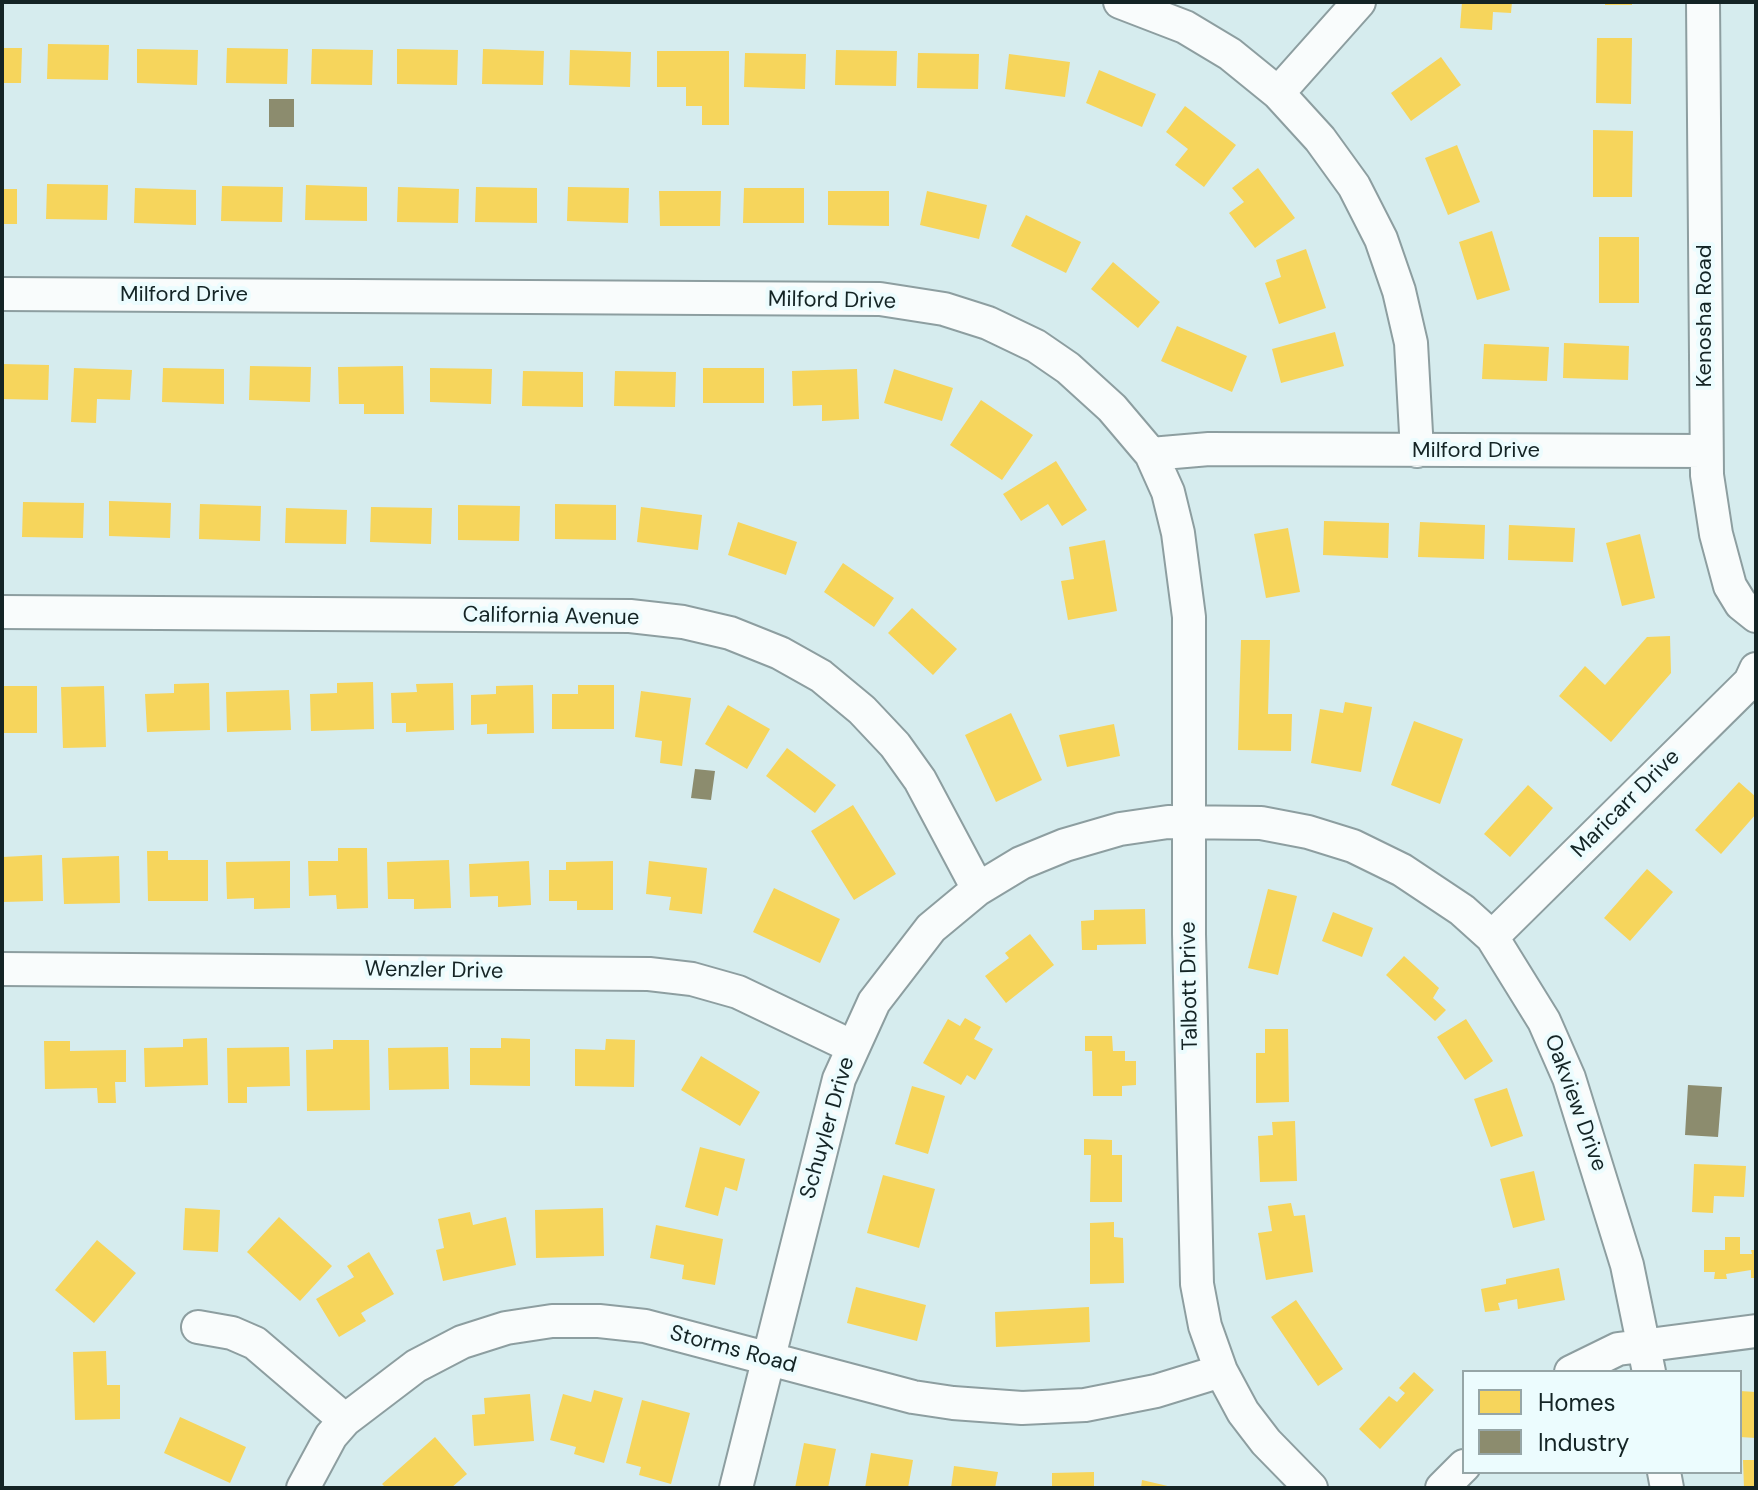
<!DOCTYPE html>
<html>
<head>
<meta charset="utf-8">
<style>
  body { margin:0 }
  #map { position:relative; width:1758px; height:1490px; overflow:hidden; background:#d6ecee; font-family:"DM Sans",sans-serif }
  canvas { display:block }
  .frame { position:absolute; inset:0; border:4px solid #142425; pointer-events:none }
  .legend { position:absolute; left:1462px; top:1370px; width:280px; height:104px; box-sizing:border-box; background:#ecfcfe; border:2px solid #96a6a7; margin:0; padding:10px 14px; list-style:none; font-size:24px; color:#142425 }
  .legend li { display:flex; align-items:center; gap:16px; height:40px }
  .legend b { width:40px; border:2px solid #96a6a7 }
</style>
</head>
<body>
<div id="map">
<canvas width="1758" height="1490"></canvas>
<div class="frame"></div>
<ul class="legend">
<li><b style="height:22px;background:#f6d55c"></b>Homes</li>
<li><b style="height:22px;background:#8c8c6e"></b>Industry</li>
</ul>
</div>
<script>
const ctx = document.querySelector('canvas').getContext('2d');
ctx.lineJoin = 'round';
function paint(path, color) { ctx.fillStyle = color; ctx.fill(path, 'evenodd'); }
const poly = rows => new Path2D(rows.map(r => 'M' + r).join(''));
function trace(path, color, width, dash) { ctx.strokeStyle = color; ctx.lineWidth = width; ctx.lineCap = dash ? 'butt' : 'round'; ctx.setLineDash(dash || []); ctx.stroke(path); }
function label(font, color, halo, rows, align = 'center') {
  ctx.font = font + ' "DM Sans",sans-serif'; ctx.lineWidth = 8; ctx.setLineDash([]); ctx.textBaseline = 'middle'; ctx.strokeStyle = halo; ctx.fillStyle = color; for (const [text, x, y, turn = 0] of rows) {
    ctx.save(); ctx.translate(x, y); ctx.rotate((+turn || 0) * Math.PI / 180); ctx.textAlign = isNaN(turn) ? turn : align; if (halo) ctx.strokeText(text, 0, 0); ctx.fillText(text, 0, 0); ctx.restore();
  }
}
paint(poly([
  [1462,2,1512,2,1511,13,1493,12,1492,30,1460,28],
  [1605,2,1632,2,1632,5,1605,5],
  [1597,38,1632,38,1631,104,1596,103],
  [48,44,109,45,108,80,47,79],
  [2,48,22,48,21,83,2,83],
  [227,48,288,49,287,84,226,83],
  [137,49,198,50,197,85,137,83],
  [312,49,373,50,372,85,311,84],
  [397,49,458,50,457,85,397,84],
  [483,49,544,51,543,85,482,84],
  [570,50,631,52,630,87,569,85],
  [836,50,897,51,896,86,835,85],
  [657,51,729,51,729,125,702,125,702,106,686,106,686,87,657,87],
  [745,53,806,54,805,89,744,87],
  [918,53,979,54,978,89,917,88],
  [1009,54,1070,62,1065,97,1005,89],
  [1441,57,1461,85,1411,121,1391,93],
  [1099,70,1156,94,1142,127,1086,103],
  [1185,106,1236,145,1204,187,1175,165,1188,149,1166,132],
  [1593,130,1633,131,1632,197,1593,197],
  [1457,145,1480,202,1448,215,1425,158],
  [1258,168,1295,218,1255,248,1229,213,1244,202,1232,188],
  [47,184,108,185,107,220,46,219],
  [306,185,367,187,367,221,305,220],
  [222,186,283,187,282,222,221,221],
  [398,187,459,189,458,223,397,222],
  [476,187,537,188,537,223,475,222],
  [568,187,629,188,628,223,567,221],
  [135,188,196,190,196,225,134,223],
  [744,188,804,188,804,223,743,223],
  [2,189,17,189,17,224,2,224],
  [659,191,721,191,720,226,660,226],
  [828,191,889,191,889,226,828,225],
  [927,191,987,205,979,239,920,225],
  [1026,215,1081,242,1066,273,1011,246],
  [1492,231,1510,290,1477,300,1459,242],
  [1599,237,1639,237,1639,303,1599,303],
  [1306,249,1326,308,1279,324,1265,283,1281,277,1276,260],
  [1113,262,1160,302,1138,328,1091,289],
  [1177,326,1247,356,1232,392,1161,361],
  [1335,332,1344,366,1281,383,1272,349],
  [1564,343,1629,346,1628,380,1563,378],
  [1484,344,1549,347,1547,381,1482,379],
  [2,364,49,365,48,400,2,399],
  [250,366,311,367,310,402,249,400],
  [403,366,404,414,364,414,364,404,339,404,338,367],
  [74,368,132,370,130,400,97,399,96,423,71,422],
  [163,368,224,369,224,404,162,402],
  [430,368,492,369,491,404,430,402],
  [703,368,764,368,764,403,703,403],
  [857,369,859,419,822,421,822,405,793,406,792,371],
  [894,369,953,388,942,421,884,403],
  [523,371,583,372,583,407,522,406],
  [615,371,676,372,675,407,614,406],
  [981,400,1033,435,1002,480,950,445],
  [1056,461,1087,510,1062,526,1048,504,1021,521,1003,494],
  [109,501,171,503,170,538,109,536],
  [23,502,84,503,83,538,22,537],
  [200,504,261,506,260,541,199,539],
  [555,504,616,505,616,540,555,539],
  [458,505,520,506,519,541,458,540],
  [371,507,432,508,431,544,370,542],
  [641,507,702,515,698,550,637,542],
  [286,508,347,510,346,544,285,543],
  [1324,521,1389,523,1388,558,1323,555],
  [738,522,797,542,786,575,728,555],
  [1420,522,1485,525,1484,559,1418,557],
  [1509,525,1575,528,1573,562,1508,560],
  [1288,528,1300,592,1266,598,1254,534],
  [1640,534,1655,598,1622,606,1606,543],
  [1105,540,1117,611,1068,620,1061,581,1074,579,1069,547],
  [843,563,894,598,874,627,824,592],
  [912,608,957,649,933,675,888,633],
  [1670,636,1671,673,1611,742,1559,696,1585,666,1605,685,1647,637],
  [1241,640,1270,640,1268,714,1292,714,1291,751,1238,750],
  [373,682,374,729,311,731,310,694,337,693,337,683],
  [209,683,210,730,147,732,145,694,174,693,174,684],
  [453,683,454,730,406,732,406,723,392,723,391,693,417,692,416,684],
  [533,685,534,733,487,734,487,724,471,725,471,695,496,694,496,686],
  [578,685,614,685,614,729,552,729,552,694,578,694],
  [2,686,37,686,37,733,2,733],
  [104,686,106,747,63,748,61,687],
  [289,690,291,730,227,732,226,692],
  [641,691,691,698,682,766,660,763,662,741,635,737],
  [1345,702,1372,707,1361,772,1311,763,1320,709,1343,713],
  [728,705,770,729,747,769,705,744],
  [1011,713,1042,780,996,802,965,735],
  [1414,721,1463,739,1440,804,1391,785],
  [1114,724,1120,756,1067,767,1059,735],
  [787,748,836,785,815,813,766,776],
  [1739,782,1756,797,1756,814,1721,854,1695,830],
  [1528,785,1553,808,1510,857,1484,834],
  [853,805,896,874,854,900,811,831],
  [338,848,367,848,368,908,337,909,336,895,309,896,308,861,338,861],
  [147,851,168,851,168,860,208,860,208,901,148,901],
  [42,855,43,901,2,902,2,857],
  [119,856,120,903,64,904,62,858],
  [449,860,451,908,414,909,414,899,388,899,387,862],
  [290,861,290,908,254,909,254,898,227,899,226,862],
  [529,861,531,905,498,907,498,896,470,897,469,864],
  [613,861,613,910,577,910,577,901,549,901,549,870,566,870,566,862],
  [649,861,707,868,702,914,669,910,671,897,646,894],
  [1647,869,1673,892,1630,941,1604,918],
  [774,888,840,919,820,963,753,932],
  [1268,889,1297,896,1278,975,1248,968],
  [1145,909,1146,944,1097,945,1097,950,1082,950,1081,921,1094,920,1094,910],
  [1333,912,1373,928,1362,957,1322,941],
  [1030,934,1054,965,1006,1003,985,976,1009,958,1005,953],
  [1404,956,1439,988,1433,998,1446,1010,1435,1021,1386,975],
  [965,1018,981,1027,974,1039,993,1049,975,1080,967,1075,961,1085,923,1063,948,1019,960,1026],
  [1466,1019,1493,1061,1465,1080,1437,1037],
  [1265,1029,1288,1029,1289,1102,1256,1103,1256,1053,1265,1053],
  [1085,1036,1112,1036,1113,1051,1125,1051,1125,1061,1136,1061,1136,1085,1122,1086,1122,1096,1093,1096,1092,1051,1085,1051],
  [207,1038,208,1085,145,1087,144,1048,183,1047,183,1039],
  [501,1038,530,1039,530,1086,470,1085,470,1048,501,1048],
  [606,1039,635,1040,634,1087,575,1086,575,1049,605,1050],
  [333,1040,369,1040,370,1110,307,1111,306,1050,333,1049],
  [44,1041,70,1041,70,1051,126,1050,126,1082,115,1082,116,1103,98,1103,97,1088,45,1089],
  [289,1047,290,1086,247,1087,247,1103,228,1103,227,1048],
  [448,1047,449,1089,389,1090,388,1048],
  [701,1056,760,1092,740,1126,681,1090],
  [912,1086,945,1096,928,1154,895,1144],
  [1507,1088,1523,1136,1491,1147,1474,1099],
  [1295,1121,1297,1181,1260,1182,1258,1136,1273,1135,1272,1122],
  [1084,1139,1112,1140,1112,1155,1122,1155,1122,1202,1090,1202,1091,1155,1084,1155],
  [700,1147,745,1159,737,1191,725,1187,718,1216,685,1207],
  [1694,1164,1746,1166,1744,1197,1714,1196,1713,1213,1692,1212],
  [1534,1171,1545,1220,1513,1228,1500,1179],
  [883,1175,935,1189,919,1248,867,1233],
  [1291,1203,1294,1216,1305,1215,1313,1272,1266,1280,1258,1233,1272,1231,1268,1206],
  [185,1208,220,1210,218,1252,183,1250],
  [603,1208,604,1256,536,1258,535,1210],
  [470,1212,473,1225,506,1217,516,1265,443,1281,436,1250,444,1248,438,1219],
  [279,1217,332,1266,300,1301,247,1252],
  [1114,1222,1114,1237,1123,1238,1124,1283,1090,1284,1090,1223],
  [656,1225,723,1239,715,1285,682,1279,684,1265,650,1258],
  [1725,1237,1740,1237,1740,1254,1752,1254,1751,1250,1756,1250,1756,1278,1751,1278,1751,1270,1726,1274,1727,1279,1714,1279,1715,1272,1704,1272,1704,1250,1725,1250],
  [97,1240,136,1273,94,1323,55,1290],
  [369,1252,394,1294,361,1313,366,1321,339,1337,316,1299,354,1277,347,1266],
  [1559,1268,1565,1300,1518,1309,1517,1299,1498,1303,1500,1310,1485,1312,1481,1289,1506,1284,1506,1279],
  [856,1287,926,1305,917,1341,847,1323],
  [1296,1300,1343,1369,1318,1386,1271,1317],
  [1089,1307,1090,1342,996,1347,995,1312],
  [106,1351,107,1385,120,1385,120,1419,75,1420,73,1352],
  [1414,1372,1434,1390,1380,1449,1359,1429,1389,1396,1397,1402,1405,1393,1399,1388],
  [594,1390,623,1398,604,1463,574,1454,576,1447,550,1440,563,1394,591,1402],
  [1740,1391,1756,1392,1756,1438,1740,1437],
  [530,1394,534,1441,474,1446,472,1415,485,1414,484,1398],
  [642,1400,690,1413,671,1484,639,1475,641,1467,626,1463],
  [180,1417,246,1447,230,1483,164,1453],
  [435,1437,467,1474,451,1488,386,1488,382,1484],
  [804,1443,836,1449,828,1488,795,1488],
  [871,1453,913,1460,908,1488,865,1488],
  [1743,1460,1756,1460,1756,1488,1744,1488],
  [954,1466,998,1472,995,1488,951,1488],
  [1094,1472,1094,1488,1052,1488,1052,1473],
  [1142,1480,1172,1487,1171,1488,1141,1488]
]), '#f6d55c');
paint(poly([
  [269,99,294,99,294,127,269,127],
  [695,769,715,771,711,800,691,798],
  [1688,1085,1722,1087,1718,1137,1685,1135]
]), '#8c8c6e');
const minor = poly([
  [1120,2,1185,27,1230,54,1278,93,1320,139,1354,186,1381,239,1399,291,1411,343,1417,451],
  [1703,2,1707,475,1716,534,1730,586,1741,604,1756,616],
  [1278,93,1359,2],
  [2,294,880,299,944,309,988,323,1036,346,1068,368,1112,408,1151,454,1168,492,1178,533,1189,617,1189,934,1197,1284,1205,1326,1221,1371,1243,1412,1266,1442,1311,1488],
  [1151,454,1209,449,1706,451],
  [2,612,630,616,683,622,730,633,780,653,821,676,862,710,895,745,920,780,978,889],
  [1492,937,1750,682,1756,669],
  [2,969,649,974,692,979,738,992,851,1046],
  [198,1327,232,1333,255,1343,345,1420],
  [1571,1372,1618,1349,1756,1331],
  [1664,1472,1667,1488],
  [303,1488,331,1436,345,1420,416,1366,462,1342,506,1328,552,1321,599,1321,645,1326,913,1397,953,1403,1022,1408,1085,1405,1156,1391,1221,1371],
  [736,1488,839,1079,874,1002,931,928,978,889,1021,863,1065,845,1120,829,1168,822,1261,823,1308,832,1353,846,1402,870,1462,910,1492,937,1544,1021,1569,1078,1627,1265,1649,1372],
  [1442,1488,1464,1466]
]);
trace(minor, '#8d9ea0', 36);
trace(minor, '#f9fcfc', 32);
label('22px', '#142425', '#ecfcfe', [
  ["Milford Drive",184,295],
  ["Milford Drive",832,301,1],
  ["Kenosha Road",1705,316,-90],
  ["Milford Drive",1476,451],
  ["California Avenue",551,617,1],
  ["Maricarr Drive",1626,804,-45],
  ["Wenzler Drive",434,971,1],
  ["Talbott Drive",1190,986,-91],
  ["Oakview Drive",1575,1103,70],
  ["Schuyler Drive",828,1128,-74],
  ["Storms Road",733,1350,15]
]);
</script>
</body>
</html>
